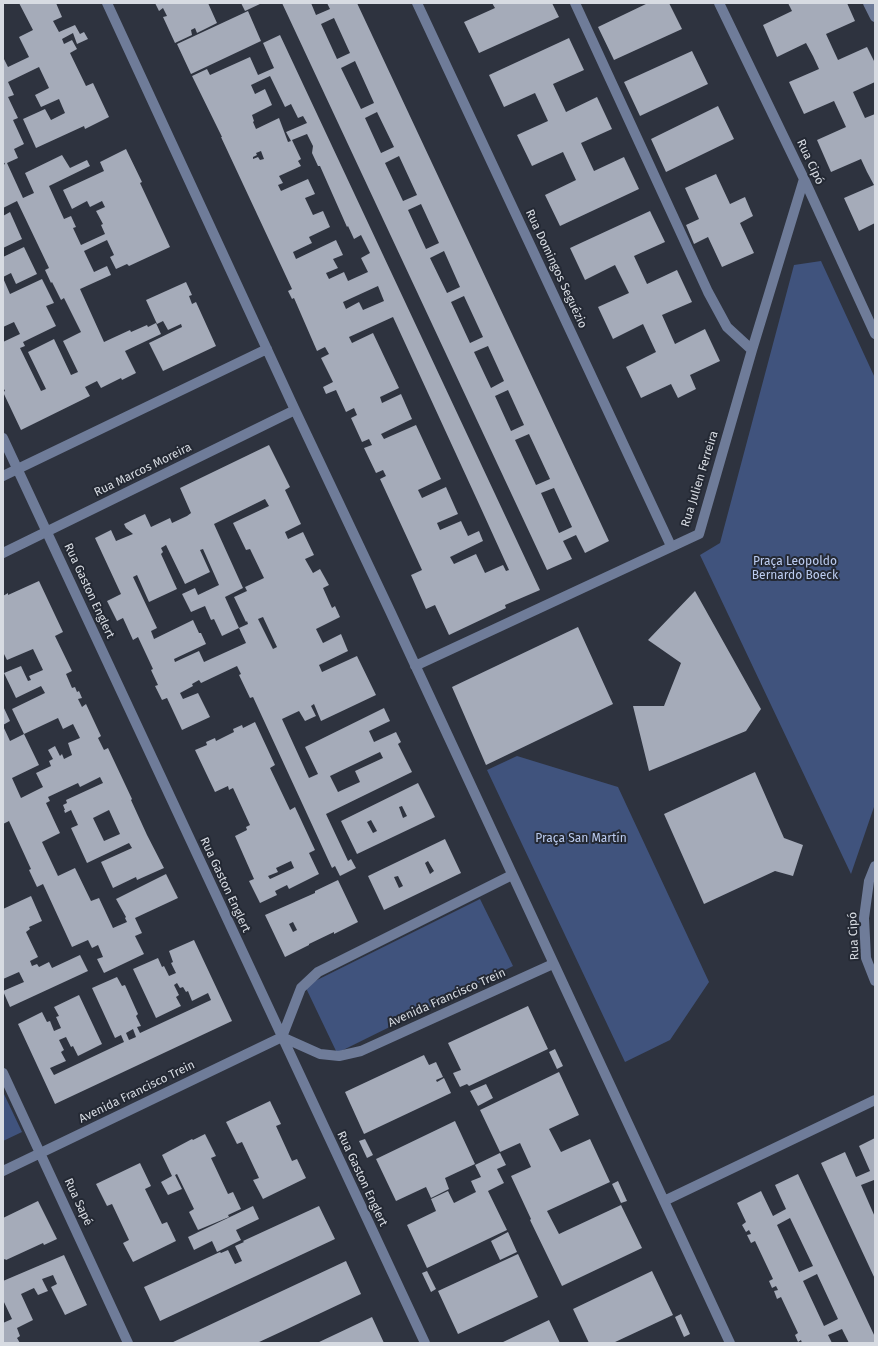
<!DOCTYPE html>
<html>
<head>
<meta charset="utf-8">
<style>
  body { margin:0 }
  #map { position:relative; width:878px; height:1346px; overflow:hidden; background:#2e333f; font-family:"Fira Sans",sans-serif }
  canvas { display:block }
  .frame { position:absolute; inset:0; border:4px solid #d7dbe2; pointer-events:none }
</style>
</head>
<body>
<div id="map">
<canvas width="878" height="1346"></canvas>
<div class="frame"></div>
</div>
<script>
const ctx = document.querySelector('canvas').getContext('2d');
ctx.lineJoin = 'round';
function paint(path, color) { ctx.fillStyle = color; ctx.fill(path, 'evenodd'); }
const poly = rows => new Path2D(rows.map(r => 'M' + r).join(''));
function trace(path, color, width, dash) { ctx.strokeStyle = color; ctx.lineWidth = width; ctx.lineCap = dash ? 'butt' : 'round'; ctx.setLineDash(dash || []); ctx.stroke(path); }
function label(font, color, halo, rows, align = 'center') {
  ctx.font = font + ' "Fira Sans",sans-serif'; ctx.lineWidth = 4; ctx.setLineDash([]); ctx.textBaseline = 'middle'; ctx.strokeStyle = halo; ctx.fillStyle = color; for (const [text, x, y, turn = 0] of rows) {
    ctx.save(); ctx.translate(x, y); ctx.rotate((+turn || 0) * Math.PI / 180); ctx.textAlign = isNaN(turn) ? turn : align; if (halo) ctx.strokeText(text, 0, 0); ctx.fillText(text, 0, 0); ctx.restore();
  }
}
paint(poly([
  [821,261,875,378,875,804,851,874,700,555,720,543,794,265],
  [517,756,618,787,709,982,670,1040,625,1062,487,770],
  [480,899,513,966,337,1053,305,986],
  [3,1092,22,1132,3,1141]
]), '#40537d');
paint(poly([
  [19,3,56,3,62,17,53,21,59,32,75,25,80,34,84,32,88,39,77,44,73,33,62,39,64,44,72,40,77,49,70,53,86,86,93,83,109,117,85,129,84,126,36,148,23,119,45,109,51,120,65,113,59,99,41,107,35,95,49,88,39,67,8,82,14,95,8,97,18,118,13,120,24,144,14,149,18,158,7,163,23,198,34,193,25,173,62,155,70,168,87,160,90,166,49,186,64,219,71,216,76,227,73,228,81,245,105,234,101,225,103,224,96,211,105,207,102,201,90,207,87,201,72,209,63,190,104,171,100,162,126,149,142,182,140,183,170,247,129,266,127,264,116,269,110,257,114,255,107,240,84,251,94,272,107,266,111,275,80,289,104,342,130,330,131,332,147,325,148,327,156,323,161,334,125,351,136,373,122,380,121,378,101,388,97,381,85,387,90,396,21,430,3,392,5,391,3,387,3,342,20,334,14,322,3,327,3,278,10,294,42,279,54,303,46,306,56,326,23,342,25,346,20,348,41,391,46,389,28,352,54,339,71,375,78,372,63,341,81,332,64,298,61,300,52,282,51,283,45,270,49,268,17,201,3,208,3,165,5,164,3,161,3,57,8,67,29,57,19,37,33,30],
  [155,3,208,3,217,23,197,33,195,28,191,30,192,35,175,43,163,17,167,16,163,8,159,11],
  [241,3,262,3,245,11],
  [282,3,311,3,316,15,330,9,327,3,357,3,609,541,585,553,576,535,563,541,572,559,547,570],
  [334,18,350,53,337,59,321,24],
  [355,61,374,103,361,109,341,68],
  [377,112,394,147,381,153,365,118],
  [399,156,417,195,403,201,385,163],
  [421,204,439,243,426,249,408,210],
  [444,251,460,287,447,293,430,258],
  [464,296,483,337,470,343,451,302],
  [488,346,504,381,491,388,474,352],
  [508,390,524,425,511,431,495,396],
  [529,434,550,479,536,485,515,440],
  [554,488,572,527,559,533,541,493],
  [492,3,552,3,559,17,479,53,464,22,495,8],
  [648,3,669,3,682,29,614,60,598,27],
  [788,3,847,3,855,21,826,34,838,60,867,47,875,63,875,82,853,92,865,118,875,114,875,223,859,231,844,198,874,185,867,172,861,159,831,172,817,140,846,127,834,101,804,114,789,82,819,69,813,56,806,43,777,57,763,25,792,11],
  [248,11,261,41,191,74,177,44],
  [280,35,540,590,505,605,506,608,449,635,435,605,426,609,411,575,422,570,380,479,386,476,383,470,376,473,364,448,372,445,369,439,362,442,351,418,357,415,354,408,346,412,336,390,326,394,323,387,333,382,321,358,329,354,325,347,317,351,294,298,292,299,288,291,292,289,221,137,222,137,192,76,207,69,210,75,250,57,258,75,274,68,263,43],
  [270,76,285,107,291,104,298,118,303,116,307,123,286,132,291,141,288,142,279,118,256,129,253,122,254,121,252,115,272,105,265,89,255,94,251,85],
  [307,134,313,146,312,153,318,166,320,166,347,227,348,226,354,239,361,235,370,253,361,258,368,272,348,281,344,272,329,279,326,273,338,268,333,259,343,255,336,240,296,259,293,252,312,243,309,237,330,227,323,211,313,215,305,198,315,194,308,179,281,191,278,185,283,183,279,176,301,166,298,161,301,159,292,140],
  [261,151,264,159,260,160,258,157,253,159,253,157,257,155,256,153],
  [378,286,384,301,363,310,359,302,346,309,343,302],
  [393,317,479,504,509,570,506,571,503,565,485,573,476,554,454,564,450,557,483,541,479,531,468,536,461,521,440,530,437,523,458,514,446,487,422,498,418,490,441,479,416,425,384,439,381,434,412,419,401,394,382,403,380,397,399,388,373,333,352,343,349,337],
  [569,38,584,70,553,84,566,112,597,97,612,129,581,143,594,171,624,157,639,189,560,226,545,195,576,180,563,152,532,166,517,135,548,121,535,93,504,107,489,75],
  [692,51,708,84,640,116,624,82],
  [718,106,734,139,666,172,651,139],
  [716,174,730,204,745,197,753,216,740,223,754,253,722,267,708,237,694,244,686,225,699,219,685,188],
  [650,211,665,242,634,256,647,284,677,270,692,302,662,315,675,344,705,329,720,361,690,375,696,389,678,398,671,384,641,398,626,367,656,352,643,324,613,339,598,307,629,293,615,265,585,280,570,248],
  [10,212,22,239,3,248,3,216],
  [24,247,37,274,16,284,11,273,3,277,3,257],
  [186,282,192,295,189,296,192,304,196,302,216,346,163,371,149,343,182,327,181,324,168,330,163,321,157,324,146,300],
  [269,445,290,487,285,490,301,524,285,532,288,539,303,532,314,555,305,559,313,573,320,569,329,585,323,588,332,608,335,606,340,617,316,629,323,643,341,634,348,651,319,665,322,672,357,656,376,695,321,721,314,704,311,706,316,716,305,721,299,711,282,719,309,778,318,774,305,747,384,708,390,721,369,731,374,742,396,732,401,742,398,744,412,772,326,814,348,861,351,859,356,868,340,876,335,866,332,868,253,697,250,698,239,675,241,674,237,666,201,683,199,680,192,684,193,686,180,693,183,699,198,693,210,717,182,730,167,698,162,700,155,686,158,685,151,670,153,669,138,637,133,640,123,618,117,621,107,601,121,594,95,538,111,530,116,541,133,534,126,528,124,524,145,514,151,527,170,518,172,523,187,516,191,513,180,488],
  [265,499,269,506,233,523,246,550,250,549,264,578,245,587,247,591,234,597,246,622,247,621,248,624,239,628,246,643,204,662,199,651,175,662,174,659,206,644,201,633,199,633,193,620,154,639,151,631,157,628,133,577,137,575,149,602,177,589,161,554,163,552,161,548,166,545,185,584,210,572,200,550,203,549,219,585,198,595,195,588,182,594,191,612,205,606,211,620,214,619,222,636,239,628,225,597,243,588,214,524],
  [263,617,277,647,273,649,258,619],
  [380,752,383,758,355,771,360,782,338,792,330,776],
  [39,581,63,632,55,636,72,671,66,674,72,688,75,687,77,692,79,691,82,698,78,699,82,707,86,704,101,736,98,738,104,750,108,748,132,799,131,800,147,835,164,868,137,880,136,877,113,888,101,862,132,848,129,843,87,863,71,828,78,825,71,810,65,813,64,810,65,810,63,805,67,803,66,800,103,783,100,777,80,787,78,783,48,797,50,801,46,803,60,833,42,842,58,876,75,868,91,901,99,898,113,928,127,922,125,918,126,917,116,899,166,874,178,898,135,918,142,933,135,936,144,954,104,973,97,959,103,957,98,945,92,948,88,940,72,947,43,884,37,887,29,870,31,869,9,821,3,824,3,726,10,741,24,734,39,765,12,778,21,798,43,787,36,773,51,766,49,761,53,759,48,750,55,746,60,756,62,754,64,759,72,755,68,743,80,738,73,724,63,729,58,718,24,734,12,709,45,693,41,686,16,698,4,673,21,666,28,681,31,680,29,676,43,670,33,649,7,660,3,652,3,596,8,593,8,595],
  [109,810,120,834,104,841,93,818],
  [695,591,761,709,746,731,649,771,633,706,664,706,681,663,648,640],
  [578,627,613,704,486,765,452,687],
  [3,706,10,721,3,725],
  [255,722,275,765,270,768,290,810,295,807,315,850,309,853,319,874,289,889,287,885,275,891,277,895,260,903,249,881,254,879,235,836,247,830,246,827,250,825,233,788,229,790,228,786,215,792,195,750,207,745,206,742,215,738,216,741,234,732,233,729,242,725,243,728],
  [291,861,294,868,270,879,268,876,278,872,276,868],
  [755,772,784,838,803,845,793,876,775,871,704,904,664,814],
  [418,783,435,817,357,854,341,821],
  [402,806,407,816,403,818,399,807],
  [371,820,377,831,373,833,367,822],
  [445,839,461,873,384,910,368,876],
  [428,861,434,871,430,874,425,863],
  [398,876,403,886,399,888,394,877],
  [338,880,358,922,334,934,334,932,309,944,309,945,285,957,265,915,315,893,315,891],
  [293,922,297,930,293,932,289,924],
  [31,896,42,921,29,927,30,929,26,932,38,957,30,961,32,966,37,964,39,967,49,962,52,968,80,955,88,971,10,1007,3,991,24,982,19,972,3,979,3,909],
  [194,940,232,1021,55,1104,18,1024,42,1012,47,1022,50,1021,54,1031,61,1028,56,1017,59,1016,54,1007,79,995,102,1044,78,1056,73,1046,71,1047,66,1037,59,1040,64,1050,61,1052,66,1061,50,1068,54,1075,124,1042,121,1035,115,1038,92,988,117,977,122,986,125,985,138,1014,136,1016,141,1026,137,1027,140,1033,211,1000,208,993,192,1001,188,991,186,992,183,987,180,988,177,983,174,985,179,995,176,997,181,1006,156,1018,133,969,158,958,162,967,164,966,169,976,176,973,171,963,173,962,169,951],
  [133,1029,136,1037,129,1040,126,1033],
  [528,1006,548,1049,469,1086,467,1084,460,1087,453,1073,461,1070,448,1043],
  [555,1049,563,1066,557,1069,549,1052],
  [424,1055,429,1065,436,1062,443,1077,436,1080,437,1082,444,1078,451,1093,364,1134,345,1092],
  [559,1072,579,1115,549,1129,561,1152,590,1139,610,1182,547,1211,559,1234,621,1205,642,1248,562,1286,530,1220,531,1219,511,1176,531,1167,520,1143,500,1152,480,1110],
  [486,1084,493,1098,478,1106,470,1091],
  [270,1101,281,1124,276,1126,292,1161,297,1159,306,1178,263,1199,253,1180,259,1178,242,1142,237,1144,226,1122],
  [455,1121,475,1164,445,1178,449,1189,431,1198,426,1187,396,1201,376,1159],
  [205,1134,216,1156,211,1158,228,1194,233,1192,241,1209,228,1215,229,1217,198,1230,189,1212,194,1209,177,1174,175,1175,182,1189,168,1195,161,1182,172,1176,162,1155,192,1139,193,1140],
  [875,1138,875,1182,874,1180,861,1185,875,1217,875,1279,821,1163,845,1152,856,1177,870,1171,859,1146],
  [365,1139,373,1155,367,1158,359,1141],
  [500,1153,506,1165,497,1169,504,1183,488,1191,507,1230,427,1268,407,1225,436,1211,431,1199,448,1191,454,1203,476,1192,471,1181,481,1177,475,1165],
  [140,1163,151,1186,145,1189,162,1224,167,1222,176,1241,133,1262,123,1243,129,1240,112,1204,107,1206,96,1184],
  [798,1174,875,1337,875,1343,849,1343,842,1329,828,1335,832,1343,802,1343,801,1340,798,1342,795,1335,798,1333,781,1297,777,1299,774,1291,778,1290,776,1286,772,1288,769,1281,773,1279,755,1241,751,1243,747,1235,751,1234,749,1230,746,1232,742,1225,746,1222,737,1203,761,1191,773,1216,786,1209,775,1185],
  [790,1218,813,1266,799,1272,777,1225],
  [817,1274,838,1319,824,1326,803,1281],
  [618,1181,627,1201,621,1203,612,1184],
  [38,1201,57,1239,44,1245,43,1243,6,1260,5,1259,3,1260,3,1218],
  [253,1206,259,1219,236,1230,241,1240,217,1252,212,1241,194,1250,188,1237],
  [319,1206,335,1239,160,1321,144,1287,220,1252,221,1253,228,1250,235,1264,242,1261,235,1246,244,1242,243,1241],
  [508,1232,517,1252,500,1260,491,1241],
  [518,1254,538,1297,458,1334,438,1291],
  [64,1255,87,1305,65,1315,51,1287,57,1284,53,1275,42,1279,48,1291,38,1295,34,1288,21,1294,33,1320,17,1328,20,1336,17,1338,20,1343,3,1343,3,1323,12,1319,3,1300,3,1281],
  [346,1261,361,1294,285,1330,257,1343,171,1343],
  [427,1271,436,1289,431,1292,422,1273],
  [652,1271,673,1315,613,1343,589,1343,573,1309],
  [681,1314,690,1334,684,1337,675,1317],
  [372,1317,384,1343,317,1343],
  [549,1320,560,1343,501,1343]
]), '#a5abb9');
trace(poly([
  [107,3,295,410,390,611,730,1343],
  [417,3,671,546],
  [575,3,708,292,727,327,752,350],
  [719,3,804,179,875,334],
  [868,3,875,17],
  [3,438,425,1343],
  [3,476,267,349],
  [3,553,295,410],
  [415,666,699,534,752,350,804,179],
  [875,866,869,881,864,918,866,958,875,981],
  [282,1037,320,1054,339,1056,361,1051,553,964],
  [3,1073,128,1343],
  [3,1171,282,1037,301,988,318,972,512,875],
  [664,1201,875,1100]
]), '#6f7c99', 10);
label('12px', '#d7dbe2', '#242934', [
  ["Rua Cipó",810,162,65],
  ["Rua Domingos Seguézio",556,269,65],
  ["Rua Marcos Moreira",143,470,-26],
  ["Rua Julien Ferreira",700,479,-73],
  ["Rua Gaston Englert",89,591,65],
  ["Rua Gaston Englert",225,885,65],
  ["Rua Cipó",854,936,-93],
  ["Avenida Francisco Trein",447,998,-24],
  ["Avenida Francisco Trein",137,1092,-26],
  ["Rua Gaston Englert",362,1179,65],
  ["Rua Sapé",78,1202,65]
]);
label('12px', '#bcccf0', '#242934', [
  ["Praça Leopoldo",795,562],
  ["Bernardo Boeck",795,576],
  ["Praça San Martín",581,839]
]);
</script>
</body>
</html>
